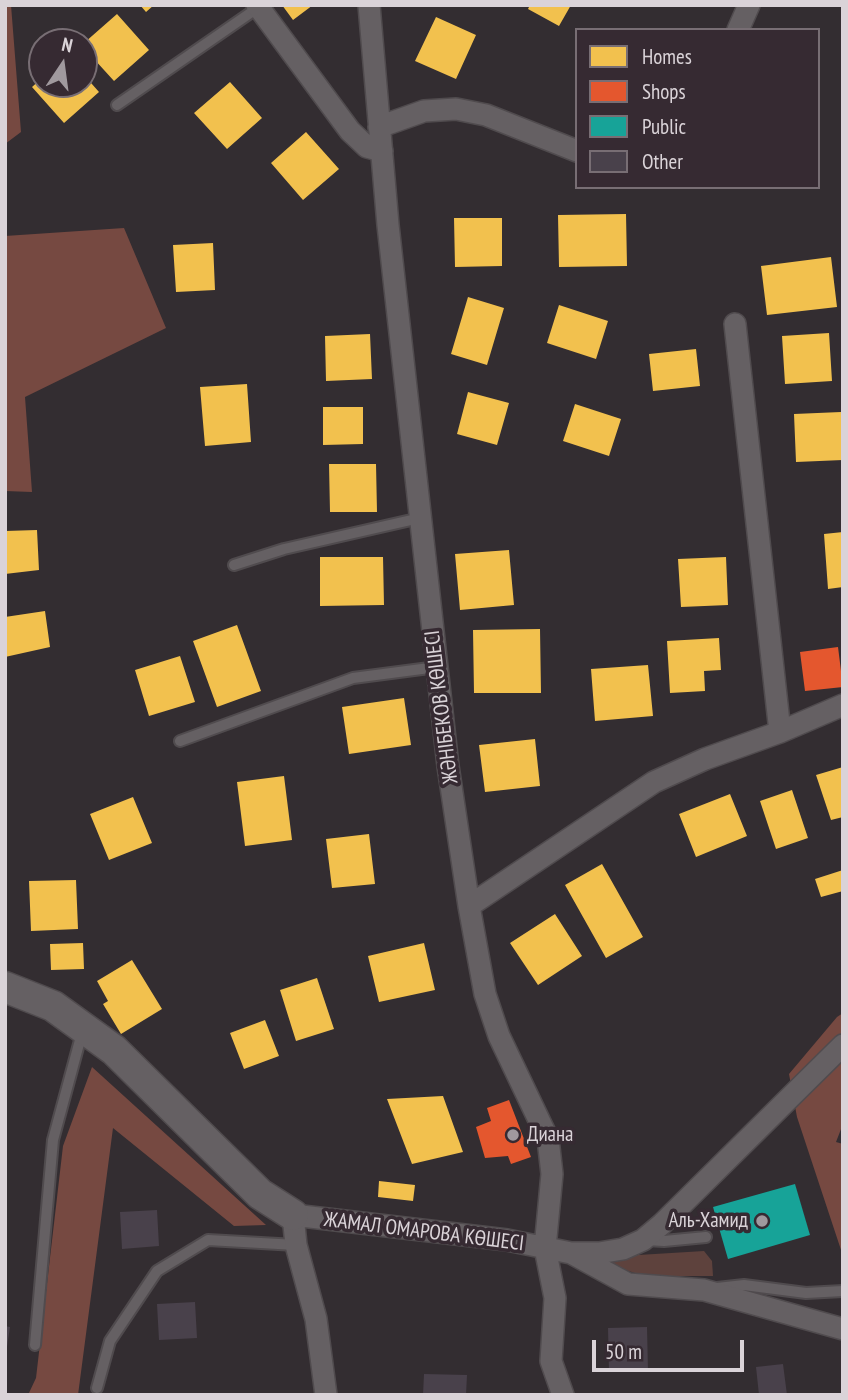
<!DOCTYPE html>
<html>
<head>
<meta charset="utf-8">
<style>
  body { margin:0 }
  #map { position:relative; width:848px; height:1400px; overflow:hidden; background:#332d31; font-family:"PT Sans Narrow",sans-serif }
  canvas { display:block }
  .frame { position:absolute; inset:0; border:7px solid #dad3d8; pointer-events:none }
  .legend { position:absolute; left:575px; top:28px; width:245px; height:161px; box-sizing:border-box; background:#362a32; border:2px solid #786e74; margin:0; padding:9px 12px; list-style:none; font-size:21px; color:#dad3d8 }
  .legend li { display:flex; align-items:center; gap:14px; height:35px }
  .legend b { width:35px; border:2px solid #786e74 }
  .north { position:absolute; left:28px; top:28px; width:70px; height:70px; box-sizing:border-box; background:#362a32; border:2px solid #786e74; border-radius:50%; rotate:13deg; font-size:19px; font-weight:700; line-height:28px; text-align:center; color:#dad3d8 }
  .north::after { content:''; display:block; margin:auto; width:24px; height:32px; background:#a0999e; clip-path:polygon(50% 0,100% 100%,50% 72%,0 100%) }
  .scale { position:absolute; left:592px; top:1340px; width:152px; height:32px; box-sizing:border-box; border:4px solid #dad3d8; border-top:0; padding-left:9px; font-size:21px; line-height:24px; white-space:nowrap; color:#dad3d8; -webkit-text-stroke:5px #362a32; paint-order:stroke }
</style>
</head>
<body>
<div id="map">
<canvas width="848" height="1400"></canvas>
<div class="frame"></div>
<ul class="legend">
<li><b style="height:19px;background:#f2c14e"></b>Homes</li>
<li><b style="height:19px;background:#e4572e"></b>Shops</li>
<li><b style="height:19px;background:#17a398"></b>Public</li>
<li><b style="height:19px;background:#49414b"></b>Other</li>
</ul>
<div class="north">N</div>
<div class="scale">50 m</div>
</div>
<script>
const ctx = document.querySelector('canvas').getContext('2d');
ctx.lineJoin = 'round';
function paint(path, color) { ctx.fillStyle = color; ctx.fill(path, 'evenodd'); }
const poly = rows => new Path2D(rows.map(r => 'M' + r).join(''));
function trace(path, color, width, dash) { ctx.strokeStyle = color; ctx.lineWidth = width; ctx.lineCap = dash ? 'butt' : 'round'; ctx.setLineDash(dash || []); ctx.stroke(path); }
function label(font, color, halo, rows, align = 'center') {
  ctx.font = font + ' "PT Sans Narrow",sans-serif'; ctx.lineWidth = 7; ctx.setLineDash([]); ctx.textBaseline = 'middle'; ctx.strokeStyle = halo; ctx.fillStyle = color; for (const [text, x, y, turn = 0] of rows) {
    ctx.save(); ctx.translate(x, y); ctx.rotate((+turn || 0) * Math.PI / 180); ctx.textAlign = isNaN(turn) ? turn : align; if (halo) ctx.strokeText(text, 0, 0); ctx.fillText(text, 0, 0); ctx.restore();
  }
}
paint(poly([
  [704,1251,712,1261,713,1276,644,1276,589,1258]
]), '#5e423d');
paint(poly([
  [5,5,11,5,21,132,5,144],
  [124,228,166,328,25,397,32,492,5,491,5,236],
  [843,1013,843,1124,836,1142,843,1144,843,1256,797,1117,789,1074,837,1017],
  [92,1067,266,1225,234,1226,113,1128,78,1395,28,1395,36,1378,63,1146]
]), '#764941');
paint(poly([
  [140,5,154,5,146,12],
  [282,5,313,5,293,20],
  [530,5,571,5,559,26,528,9],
  [117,14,149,50,114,81,84,48,84,43],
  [436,17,476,35,456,79,415,61],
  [84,75,99,92,64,123,32,87,42,78,42,84,84,84],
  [230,82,262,118,227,149,194,113],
  [306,132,339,169,303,200,271,163],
  [626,214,627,266,559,267,558,215],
  [454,218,502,218,502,266,455,267],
  [213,243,215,290,176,292,173,245],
  [831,257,837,307,767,315,761,266],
  [468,297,504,308,487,365,451,354],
  [559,305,608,321,596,359,547,343],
  [829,333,832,381,785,384,782,336],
  [370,334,372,379,326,381,325,336],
  [696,349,700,386,653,391,649,354],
  [247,384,251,442,205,446,200,387],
  [468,392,509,403,497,445,457,434],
  [575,404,621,419,609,456,563,441],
  [323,407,363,407,363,444,323,445],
  [841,412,843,460,796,462,794,414],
  [329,464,376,464,377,512,330,512],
  [37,530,39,570,5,574,5,531],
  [843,532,843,587,828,589,824,534],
  [509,550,514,605,460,610,455,554],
  [320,557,383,557,384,605,320,606],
  [726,557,728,605,681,607,678,559],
  [45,611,50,647,5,657,5,617],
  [237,625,261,691,217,707,193,641],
  [540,629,541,693,474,693,473,630],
  [719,638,721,670,704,671,705,691,670,693,667,641],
  [180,656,195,702,149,716,135,670],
  [648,665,653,716,595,721,591,669],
  [404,698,411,745,349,754,342,707],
  [535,739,540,786,485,792,479,745],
  [843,767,843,817,831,820,816,775],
  [284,776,292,840,245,846,237,782],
  [792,790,808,838,776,849,760,801],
  [730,794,747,836,696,857,679,814],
  [133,797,152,843,109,860,90,814],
  [369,834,375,884,332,888,326,839],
  [602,864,643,937,606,958,565,885],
  [843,870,843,891,821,897,815,879],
  [76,880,78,929,31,931,29,881],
  [555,914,582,956,538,985,510,943],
  [83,943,84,969,51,970,50,944],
  [424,943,435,990,379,1002,368,956],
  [132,960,162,1009,121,1034,103,1004,108,1001,97,981],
  [317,978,334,1029,296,1041,280,990],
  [265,1020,279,1056,244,1069,230,1033],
  [443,1096,463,1152,412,1164,387,1099],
  [379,1181,415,1185,413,1201,378,1197]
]), '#f2c14e');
paint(poly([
  [838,647,843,687,805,691,800,652],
  [509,1100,531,1157,511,1164,508,1156,485,1158,476,1127,491,1121,487,1108]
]), '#e4572e');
paint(poly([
  [795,1184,810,1235,728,1259,713,1207]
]), '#17a398');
paint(poly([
  [157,1210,159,1246,122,1249,120,1212],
  [195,1302,197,1338,159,1340,157,1304],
  [5,1326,10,1327,7,1347,5,1347],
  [647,1327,648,1371,609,1372,608,1328],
  [783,1364,787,1395,759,1395,756,1367],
  [424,1374,467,1375,466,1395,423,1395]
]), '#49414b');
const lane = poly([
  [117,105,259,7],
  [234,565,284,549,420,518],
  [180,741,353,678,437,667],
  [646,1240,664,1241,706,1237],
  [717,1288,744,1285,806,1293,843,1291],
  [35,1345,53,1140,83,1029],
  [97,1388,110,1341,157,1271,208,1240,296,1245]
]);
const street = poly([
  [257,5,350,131,367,147,382,151],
  [369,5,388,225,448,766,469,906,485,994,499,1036,548,1139,552,1174,545,1248,555,1298,551,1361,563,1395],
  [738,30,749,5],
  [379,127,424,111,456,109,486,115,577,151],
  [735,324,780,732],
  [469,906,654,782,705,759,780,732,843,705],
  [573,1254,628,1284,704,1290,843,1329],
  [326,1395,316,1319,296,1245,293,1215,507,1240,571,1253,599,1253,623,1249,643,1240,662,1224,843,1045]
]);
const secondary = poly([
  [5,987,53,1006,114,1050,260,1194,293,1215]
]);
trace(lane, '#504b4e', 14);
trace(street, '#504b4e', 24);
trace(secondary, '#504b4e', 33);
trace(lane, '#656063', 10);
trace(street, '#656063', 21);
trace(secondary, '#656063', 30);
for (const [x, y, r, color] of [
  [513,1135,7,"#a0999e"],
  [762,1221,7,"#a0999e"]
]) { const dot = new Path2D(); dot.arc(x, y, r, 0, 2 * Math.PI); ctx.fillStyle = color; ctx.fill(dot); trace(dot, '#362a32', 2.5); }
label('21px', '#dad3d8', '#362a32', [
  ["ЖӘНІБЕКОВ КӨШЕСІ",442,707,-97],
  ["ЖАМАЛ ОМАРОВА КӨШЕСІ",424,1232,7]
]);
label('21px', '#dad3d8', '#362a32', [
  ["Диана",527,1135],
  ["Аль-Хамид",748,1221,"right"]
], 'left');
</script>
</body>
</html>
